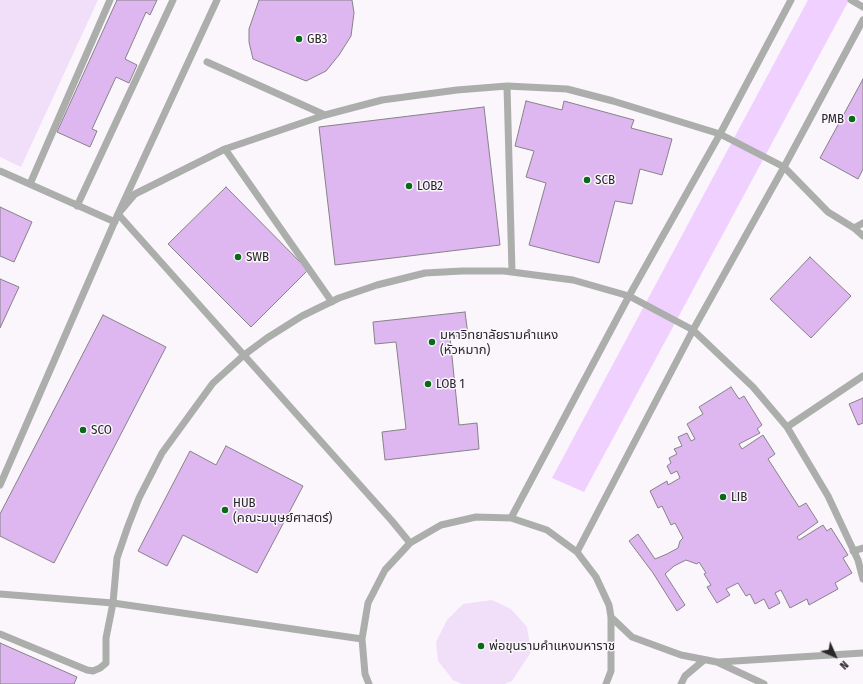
<!DOCTYPE html>
<html>
<head>
<meta charset="utf-8">
<style>
  body { margin:0 }
  #map { position:relative; width:863px; height:684px; overflow:hidden; background:#faf6fc; font-family:"Fira Sans Condensed",sans-serif }
  canvas { display:block }
  .north { position:absolute; left:815px; top:636px; width:40px; height:40px; -webkit-text-stroke:3px #faf6fc; paint-order:stroke; rotate:135deg; font-size:11px; font-weight:700; line-height:16px; text-align:center; color:#292729 }
  .north::after { content:''; display:block; margin:auto; width:14px; height:18px; background:#292729; clip-path:polygon(50% 0,100% 100%,50% 72%,0 100%) }
</style>
</head>
<body>
<div id="map">
<canvas width="863" height="684"></canvas>
<div class="north">N</div>
</div>
<script>
const ctx = document.querySelector('canvas').getContext('2d');
ctx.lineJoin = 'round';
function paint(path, color) { ctx.fillStyle = color; ctx.fill(path, 'evenodd'); }
const poly = rows => new Path2D(rows.map(r => 'M' + r).join(''));
function trace(path, color, width, dash) { ctx.strokeStyle = color; ctx.lineWidth = width; ctx.lineCap = dash ? 'butt' : 'round'; ctx.setLineDash(dash || []); ctx.stroke(path); }
function label(font, color, halo, rows, align = 'center') {
  ctx.font = font + ' "Fira Sans Condensed","Noto Sans Thai",sans-serif'; ctx.lineWidth = 3; ctx.setLineDash([]); ctx.textBaseline = 'middle'; ctx.strokeStyle = halo; ctx.fillStyle = color; for (const [text, x, y, turn = 0] of rows) {
    ctx.save(); ctx.translate(x, y); ctx.rotate((+turn || 0) * Math.PI / 180); ctx.textAlign = isNaN(turn) ? turn : align; if (halo) ctx.strokeText(text, 0, 0); ctx.fillText(text, 0, 0); ctx.restore();
  }
}
paint(poly([
  [0,0,98,0,21,167,0,157],
  [492,600,511,609,527,627,531,652,512,681,505,684,462,684,453,680,438,661,436,642,447,620,463,604]
]), '#f1dffa');
paint(poly([
  [808,0,849,0,584,492,552,478]
]), '#efd0fe');
const building = poly([
  [117,0,157,0,150,15,146,12,125,59,137,65,129,83,116,77,92,129,97,131,90,147,57,132,117,0],
  [259,0,352,0,354,13,351,36,339,55,326,71,306,81,253,59,249,42,249,29,259,0],
  [863,79,863,169,858,179,820,158,863,79],
  [526,101,562,110,564,101,634,120,631,128,672,139,662,175,640,169,632,204,615,201,599,263,529,245,546,183,526,177,534,151,515,146,526,101],
  [484,107,500,245,335,265,319,127,484,107],
  [226,187,308,270,251,327,168,244,226,187],
  [0,207,32,222,14,262,0,256,0,207],
  [810,257,851,296,811,338,770,299,810,257],
  [0,279,19,287,0,328,0,279],
  [465,312,468,335,450,337,459,425,477,423,479,449,385,460,382,432,406,429,396,342,375,344,373,322,465,312],
  [103,315,166,347,54,563,0,536,0,514,103,315],
  [731,387,739,399,744,396,762,425,757,429,760,433,739,444,742,449,763,435,775,454,768,459,799,507,806,503,818,522,797,537,799,540,823,525,827,531,831,528,848,555,843,558,852,573,835,583,838,589,809,605,807,599,790,608,781,590,775,593,780,603,769,609,764,599,755,604,750,594,746,596,738,583,726,589,730,595,717,603,707,587,711,585,704,574,706,573,699,562,697,564,686,560,674,566,665,574,685,605,677,611,653,573,629,541,638,534,655,559,667,554,678,548,680,541,683,538,675,523,671,525,662,506,658,508,650,491,667,481,668,485,680,478,677,471,671,474,667,466,671,463,669,458,677,454,674,449,682,446,678,437,687,433,691,441,695,439,687,424,703,414,699,407,731,387],
  [863,398,863,423,858,425,849,404,863,398],
  [226,446,303,486,257,573,183,535,167,566,138,551,190,451,216,465,226,446],
  [0,643,77,677,74,684,0,684,0,643]
]);
paint(building, '#deb7f0');
trace(building, '#868287', 1);
trace(poly([
  [217,0,118,214,392,521,410,543],
  [851,0,863,7],
  [207,62,325,115],
  [507,86,512,272],
  [225,149,332,302],
  [0,171,115,222],
  [30,184,110,0],
  [77,206,173,0],
  [854,228,863,223],
  [787,427,863,376],
  [0,485,118,214,135,194,225,149,325,115,382,100,457,90,507,86,567,89,613,101,720,134,784,167,828,212,854,228,863,236],
  [511,518,629,296,720,134,791,0],
  [853,551,863,548],
  [577,552,693,330,784,167,863,20],
  [0,594,113,603,362,639],
  [611,617,632,637,681,655,717,662,764,684],
  [0,634,87,670,93,671,100,668,106,663,106,638,113,603,117,558,128,526,139,498,162,453,213,383,244,355,267,338,302,316,339,298,377,285,425,273,462,271,504,271,573,280,629,296,693,330,753,387,787,427,828,496,858,560,863,579],
  [719,662,863,653],
  [369,684,365,674,362,639,368,603,385,570,410,543,441,525,476,517,511,518,547,530,577,552,596,577,609,605,611,617,611,671,606,684],
  [681,684,685,676,704,660]
]), '#acaeab', 7);
for (const [x, y, r, color] of [
  [299,39,4,"#096b18"],
  [852,119,4,"#096b18"],
  [587,180,4,"#096b18"],
  [409,186,4,"#096b18"],
  [238,257,4,"#096b18"],
  [432,342,4,"#096b18"],
  [428,384,4,"#096b18"],
  [83,430,4,"#096b18"],
  [723,497,4,"#096b18"],
  [225,510,4,"#096b18"],
  [481,646,4,"#096b18"]
]) { const dot = new Path2D(); dot.arc(x, y, r, 0, 2 * Math.PI); ctx.fillStyle = color; ctx.fill(dot); trace(dot, '#faf6fc', 1.5); }
label('13px', '#292729', '#faf6fc', [
  ["GB3",307,39],
  ["PMB",844,119,"right"],
  ["SCB",595,180],
  ["LOB2",417,186],
  ["SWB",246,257],
  ["มหาวิทยาลัยรามคำแหง",440,335],
  ["(หัวหมาก)",440,350],
  ["LOB 1",436,384],
  ["SCO",91,430],
  ["LIB",731,497],
  ["HUB",233,503],
  ["(คณะมนุษย์ศาสตร์)",233,518],
  ["พ่อขุนรามคำแหงมหาราช",489,646]
], 'left');
</script>
</body>
</html>
